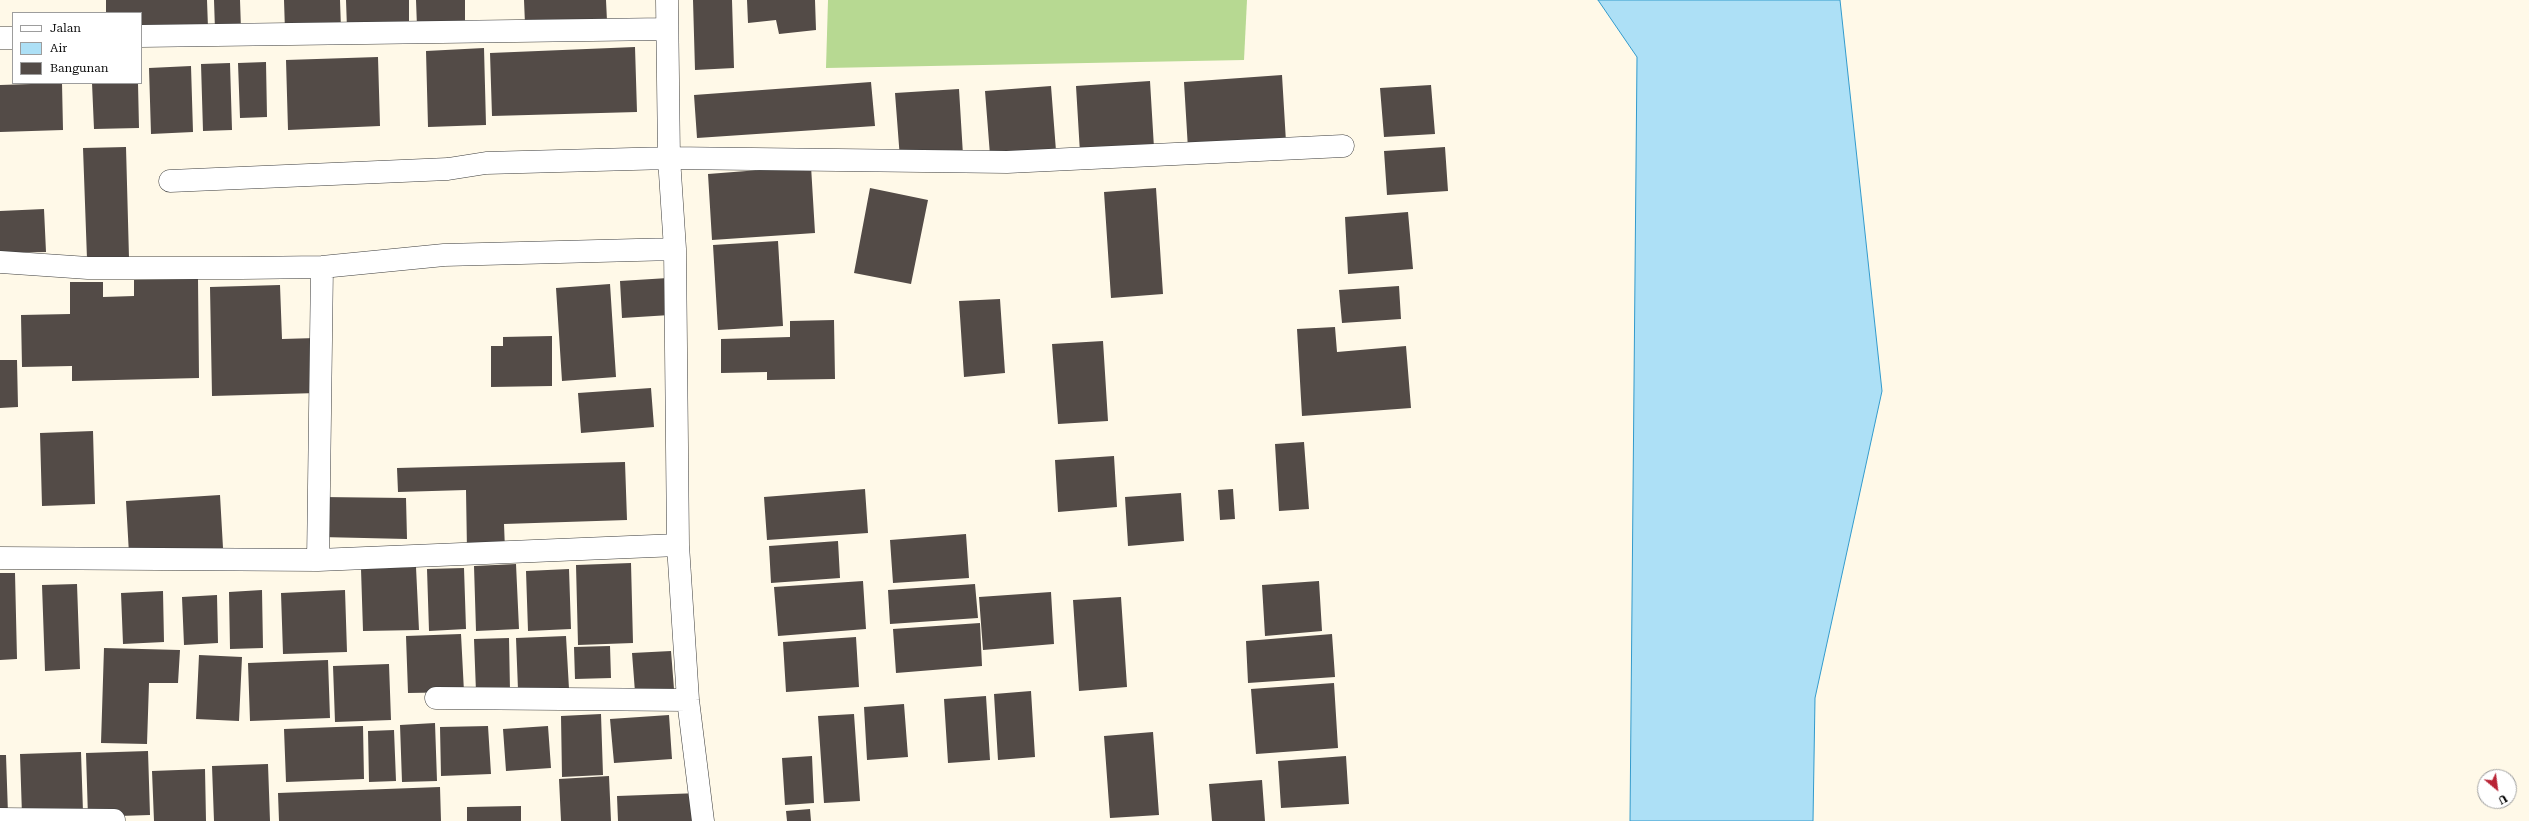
<!DOCTYPE html>
<html>
<head>
<meta charset="utf-8">
<style>
  body { margin:0 }
  #map { position:relative; width:2529px; height:821px; overflow:hidden; background:#fff9e8; font-family:"Roboto Serif",serif }
  canvas { display:block }
  .legend { position:absolute; left:12px; top:12px; width:130px; height:72px; box-sizing:border-box; background:#fff; border:1px solid #9d9d9d; margin:0; padding:5px 7px; list-style:none; font-size:12px; color:#0a0a0a }
  .legend li { display:flex; align-items:center; gap:8px; height:20px }
  .legend b { width:20px; border:1px solid #9d9d9d }
  .north { position:absolute; left:2477px; top:769px; width:40px; height:40px; box-sizing:border-box; background:#fff; border:1px solid #9d9d9d; border-radius:50%; rotate:151deg; font-size:11px; font-weight:700; line-height:16px; text-align:center; color:#0a0a0a }
  .north::after { content:''; display:block; margin:auto; width:14px; height:18px; background:#b92436; clip-path:polygon(50% 0,100% 100%,50% 72%,0 100%) }
</style>
</head>
<body>
<div id="map">
<canvas width="2529" height="821"></canvas>
<ul class="legend">
<li><b style="height:5px;background:#fff"></b>Jalan</li>
<li><b style="height:11px;background:#ade0f6"></b>Air</li>
<li><b style="height:11px;background:#534b47"></b>Bangunan</li>
</ul>
<div class="north">U</div>
</div>
<script>
const ctx = document.querySelector('canvas').getContext('2d');
ctx.lineJoin = 'round';
function paint(path, color) { ctx.fillStyle = color; ctx.fill(path, 'evenodd'); }
const poly = rows => new Path2D(rows.map(r => 'M' + r).join(''));
function trace(path, color, width, dash) { ctx.strokeStyle = color; ctx.lineWidth = width; ctx.lineCap = dash ? 'butt' : 'round'; ctx.setLineDash(dash || []); ctx.stroke(path); }
paint(poly([
  [828,0,1247,0,1244,60,826,68]
]), '#b7d992');
const water = poly([
  [1598,0,1840,0,1882,391,1815,698,1813,821,1630,821,1637,57,1598,0]
]);
paint(water, '#ade0f6');
trace(water, '#349bcc', 1);
paint(poly([
  [106,0,207,0,208,28,141,31,141,13,106,13],
  [214,0,240,0,241,29,215,30],
  [284,0,340,0,341,29,285,31],
  [346,0,409,0,409,27,347,29],
  [416,0,465,0,465,25,417,27],
  [524,0,606,0,607,21,525,24],
  [693,0,732,0,734,68,695,70],
  [747,0,815,0,816,30,779,34,776,20,748,23],
  [635,47,637,112,492,116,490,53],
  [484,48,486,125,428,127,426,51],
  [378,57,380,126,288,130,286,60],
  [266,62,267,117,240,118,238,63],
  [230,63,232,130,203,131,201,64],
  [191,66,193,132,151,134,149,68],
  [1282,75,1286,142,1188,149,1184,82],
  [1150,81,1154,148,1080,153,1076,86],
  [871,82,875,126,697,138,694,95],
  [62,83,63,130,0,132,0,85],
  [92,83,138,83,139,128,94,129],
  [1431,85,1435,134,1384,137,1380,88],
  [1051,86,1056,151,990,155,985,91],
  [959,89,963,155,900,159,895,93],
  [126,147,129,258,87,259,83,148],
  [1445,147,1448,191,1387,195,1384,151],
  [811,166,815,233,712,240,708,174],
  [870,188,928,200,911,284,854,273],
  [1156,188,1163,294,1111,298,1104,192],
  [44,209,46,252,0,253,0,211],
  [1408,212,1413,269,1348,274,1345,217],
  [778,241,783,326,718,330,713,245],
  [668,278,670,315,622,318,620,281],
  [198,279,199,378,72,381,72,366,22,367,21,315,70,314,70,282,103,282,103,297,134,296,134,280],
  [610,284,616,377,562,381,556,288],
  [280,285,282,339,316,338,317,393,212,396,210,287],
  [1399,286,1401,319,1342,323,1339,290],
  [1000,299,1005,373,964,377,959,301],
  [834,320,835,379,767,380,767,372,721,373,721,339,790,337,790,321],
  [1335,327,1337,352,1406,346,1411,408,1302,416,1297,329],
  [552,336,552,386,491,387,491,346,503,346,503,337],
  [1103,341,1108,421,1058,424,1052,344],
  [0,360,17,360,18,407,0,408],
  [651,388,654,427,581,433,578,393],
  [93,431,95,504,42,506,40,433],
  [1304,442,1309,509,1279,511,1275,444],
  [1114,456,1117,507,1058,512,1055,460],
  [625,462,627,520,504,524,505,550,467,551,466,490,398,492,397,468],
  [865,489,868,533,767,540,764,497],
  [1233,489,1235,519,1220,520,1218,490],
  [1181,493,1184,541,1128,546,1125,497],
  [220,495,223,548,129,554,126,501],
  [322,497,406,498,407,539,321,537],
  [966,534,969,578,893,583,890,540],
  [838,541,840,578,771,583,769,546],
  [631,563,633,643,578,645,576,565],
  [516,564,519,629,476,631,474,566],
  [416,567,419,630,363,631,361,569],
  [464,568,466,629,429,631,427,569],
  [569,569,571,629,528,631,526,571],
  [0,573,15,573,17,659,0,660],
  [863,581,866,629,778,636,774,587],
  [1319,581,1322,631,1265,636,1262,585],
  [77,584,80,669,45,671,42,585],
  [975,584,978,618,890,624,888,590],
  [262,590,263,648,230,649,229,592],
  [345,590,347,652,283,654,281,593],
  [163,591,164,642,123,644,121,593],
  [1051,592,1054,644,983,650,979,597],
  [217,595,218,643,184,645,182,597],
  [1121,597,1127,687,1079,691,1073,600],
  [980,623,982,666,896,673,893,629],
  [461,634,464,692,408,693,406,636],
  [1332,634,1335,677,1248,683,1246,641],
  [566,636,569,689,518,690,516,638],
  [856,637,859,687,786,692,783,642],
  [509,638,510,691,476,692,474,639],
  [610,646,611,678,575,679,574,647],
  [104,648,180,650,178,683,149,683,147,744,101,743],
  [671,651,674,689,635,692,632,653],
  [199,655,242,657,239,721,196,719],
  [328,660,330,718,250,721,248,663],
  [389,664,391,720,335,722,333,666],
  [1334,683,1338,748,1256,754,1251,689],
  [1031,691,1035,757,998,760,994,694],
  [986,696,990,760,948,763,944,699],
  [904,704,908,757,867,760,864,707],
  [601,714,603,775,562,777,561,716],
  [854,714,860,801,824,803,818,716],
  [669,715,672,759,614,763,610,719],
  [435,723,437,781,402,782,400,725],
  [363,726,364,779,286,782,284,729],
  [488,726,491,774,441,776,440,727],
  [548,726,551,768,506,771,503,729],
  [394,730,396,781,369,782,368,731],
  [1153,732,1159,815,1110,818,1104,736],
  [148,751,150,815,88,817,86,753],
  [81,752,83,812,22,815,20,754],
  [0,755,6,755,8,814,0,815],
  [812,756,814,803,785,805,782,758],
  [1346,756,1349,804,1281,808,1278,761],
  [268,764,270,821,214,821,212,766],
  [205,769,206,821,154,821,152,771],
  [609,776,611,821,561,821,559,779],
  [1262,780,1265,821,1212,821,1209,784],
  [440,787,441,821,279,821,278,793],
  [700,793,701,821,618,821,617,796],
  [521,806,521,821,467,821,467,807],
  [810,809,811,821,787,821,786,811]
]), '#534b47');
const minor = poly([
  [667,0,669,158,675,249,678,545,688,700,703,821],
  [141,36,666,29],
  [0,38,13,38],
  [170,181,448,169,486,163,669,158,1007,162,1343,146],
  [0,262,88,268,241,268,322,267,444,255,675,249],
  [0,558,318,560,678,545],
  [318,560,322,267],
  [436,698,688,700],
  [0,819,114,820]
]);
trace(minor, '#3d3d3d', 23);
trace(minor, '#fff', 22);
</script>
</body>
</html>
